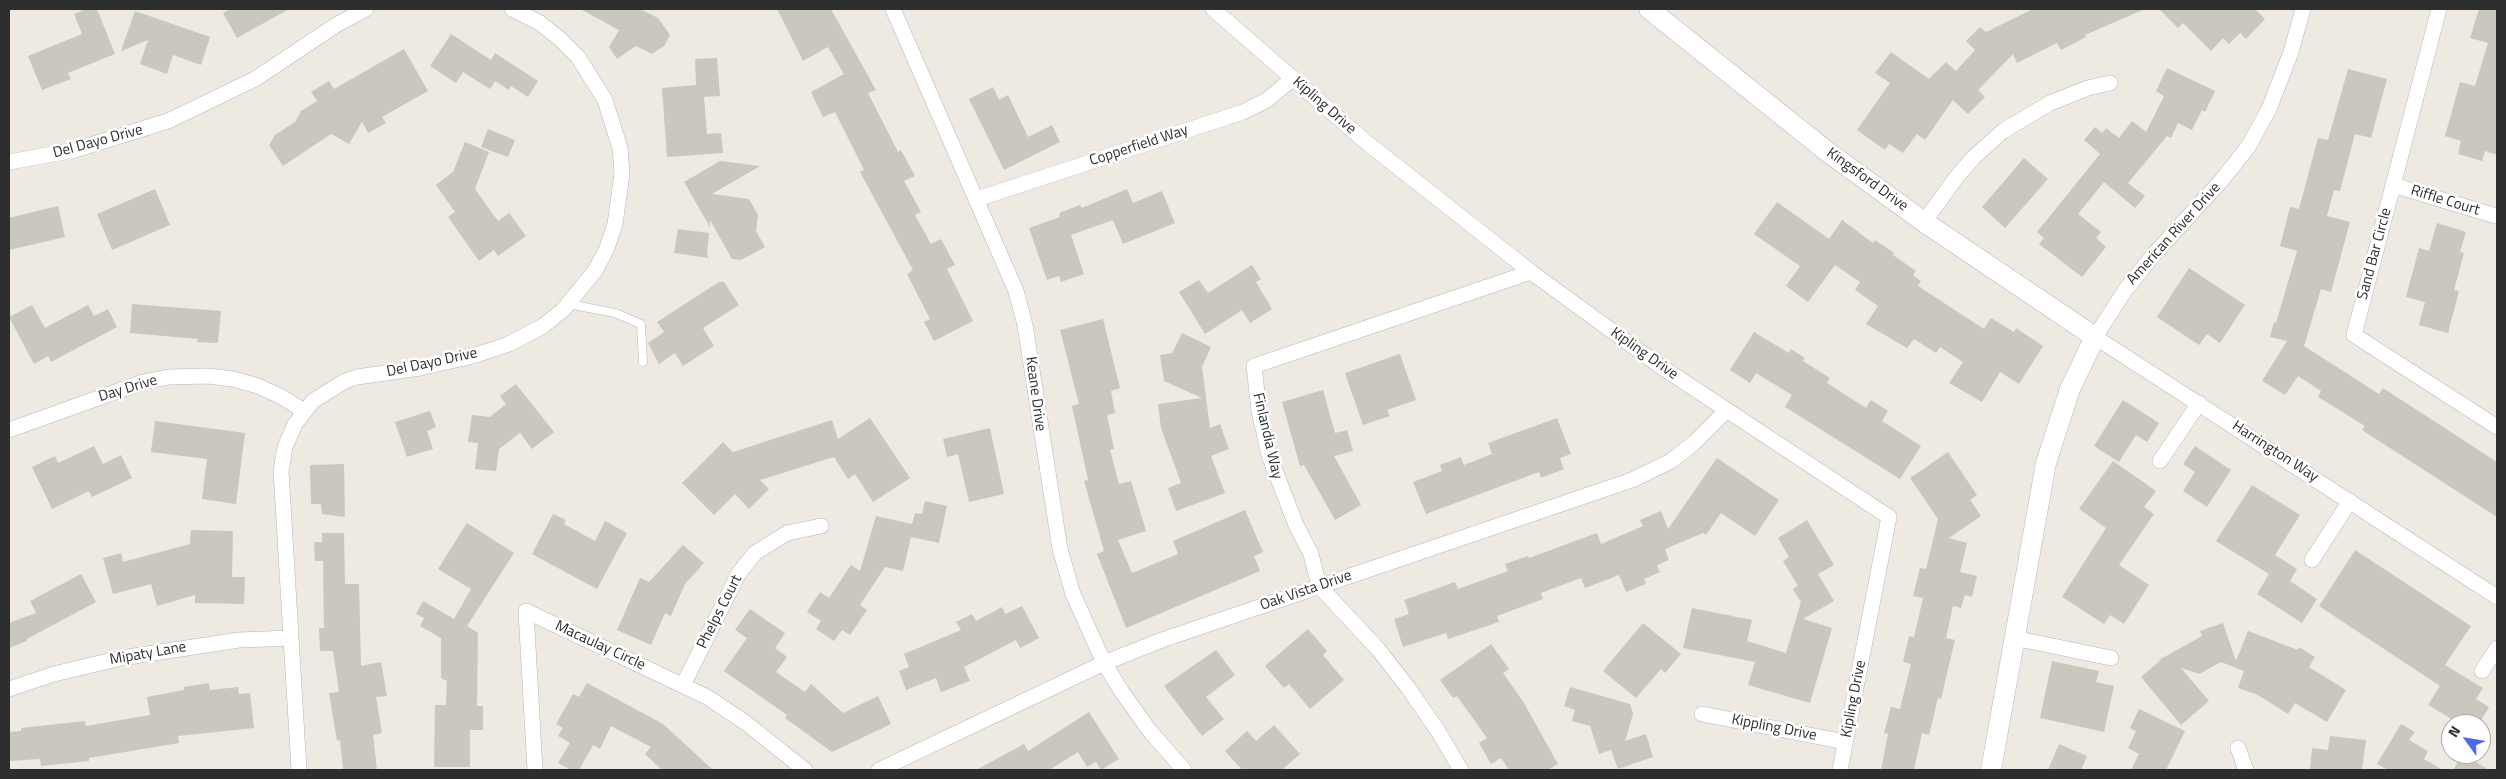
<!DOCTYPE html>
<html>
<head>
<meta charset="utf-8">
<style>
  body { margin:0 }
  #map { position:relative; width:2506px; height:779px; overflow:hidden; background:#eee9e1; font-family:"Titillium Web",sans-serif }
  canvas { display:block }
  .frame { position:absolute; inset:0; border:10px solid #2e2e2e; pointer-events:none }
  .north { position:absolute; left:2441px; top:714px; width:50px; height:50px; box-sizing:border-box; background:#fff; border:1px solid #ababab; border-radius:50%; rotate:302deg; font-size:14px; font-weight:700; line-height:20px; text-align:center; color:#2e2e2e }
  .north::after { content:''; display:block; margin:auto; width:18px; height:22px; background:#4b69f2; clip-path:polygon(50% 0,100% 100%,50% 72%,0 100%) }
</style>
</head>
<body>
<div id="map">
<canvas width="2506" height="779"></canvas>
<div class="frame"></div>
<div class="north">N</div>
</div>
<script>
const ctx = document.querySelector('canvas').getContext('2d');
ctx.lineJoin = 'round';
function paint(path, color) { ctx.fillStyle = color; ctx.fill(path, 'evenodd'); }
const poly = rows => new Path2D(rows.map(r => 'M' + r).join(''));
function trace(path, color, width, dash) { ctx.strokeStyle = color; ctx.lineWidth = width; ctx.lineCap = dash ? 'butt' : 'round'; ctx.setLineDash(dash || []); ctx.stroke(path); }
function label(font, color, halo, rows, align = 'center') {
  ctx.font = font + ' "Titillium Web",sans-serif'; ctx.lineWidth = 5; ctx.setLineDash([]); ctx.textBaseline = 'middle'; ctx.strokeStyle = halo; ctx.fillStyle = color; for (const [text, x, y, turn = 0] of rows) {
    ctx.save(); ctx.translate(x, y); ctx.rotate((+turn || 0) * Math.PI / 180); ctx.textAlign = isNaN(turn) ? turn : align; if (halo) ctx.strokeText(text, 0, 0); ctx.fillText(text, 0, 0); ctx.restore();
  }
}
paint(poly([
  [86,9,97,9,115,54,68,73,71,79,42,90,28,56,82,34,74,14],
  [230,9,289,9,237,38,223,13],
  [580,9,640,9,658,18,670,35,664,46,652,54,636,46,617,59,609,47,619,30],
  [777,9,831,9,876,90,868,93,898,152,901,150,915,176,904,181,921,212,915,215,931,244,941,239,955,265,947,269,973,321,934,341,924,322,930,319,907,274,913,270,860,172,864,170,835,112,823,117,811,92,844,74,828,47,803,61],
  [2033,9,2145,9,2085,35,2086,37,2061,50,2057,43,2017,63,2013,54,1978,90,1985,97,1968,114,1953,100,1925,140,1917,134,1903,153,1889,144,1885,150,1857,130,1890,83,1875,73,1891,52,1929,79,1946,62,1956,71,1975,50,1966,41,1980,27,1986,32],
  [2159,9,2255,9,2265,19,2246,39,2240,33,2229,44,2223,38,2211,51,2183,23,2178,28],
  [2479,9,2497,9,2497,155,2485,151,2482,161,2458,154,2461,141,2445,136,2460,82,2475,86,2488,43,2470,38],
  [135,11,210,37,201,65,173,55,167,74,140,64,148,40,121,51],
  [451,34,491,60,495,53,538,81,528,97,511,86,509,90,495,81,490,89,463,72,456,83,430,66],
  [404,49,428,91,382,117,386,123,368,133,362,122,349,144,331,134,283,166,269,145,275,135,295,122,301,111,317,101,311,92,329,81,334,89],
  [717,58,720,96,704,97,707,134,721,133,723,153,667,157,662,88,696,85,695,59],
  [2167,68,2215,91,2205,112,2202,110,2192,130,2178,123,2171,138,2167,136,2128,183,2145,196,2135,208,2104,182,2078,214,2101,232,2096,238,2106,247,2082,277,2039,244,2044,238,2037,232,2100,154,2084,140,2095,127,2102,133,2106,128,2119,138,2132,121,2146,132,2164,96,2156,91],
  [2348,69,2387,79,2371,138,2355,134,2340,191,2334,190,2327,216,2350,222,2331,292,2321,289,2304,346,2379,394,2383,388,2497,462,2497,517,2362,430,2365,426,2318,397,2321,391,2298,376,2285,395,2262,381,2287,341,2270,337,2274,322,2276,323,2297,251,2280,246,2290,207,2299,209,2318,138,2328,140],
  [993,87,999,100,1008,95,1028,137,1052,125,1060,142,1004,170,969,99],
  [488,129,515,140,508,157,481,147],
  [465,142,489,152,475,189,498,221,509,213,526,236,498,256,494,250,479,261,448,217,455,212,436,185,453,172],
  [2024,158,2048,179,2005,228,1982,207],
  [720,161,760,166,712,194,749,199,758,215,756,231,765,247,741,260,732,259,710,220,710,227,684,182],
  [155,189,170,225,112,250,97,214],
  [1127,189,1133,203,1162,191,1175,223,1123,244,1113,220,1071,235,1084,274,1061,282,1059,276,1047,280,1029,228,1060,217,1059,213,1080,205,1082,208],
  [1777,202,1829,239,1842,220,1873,243,1875,240,1894,253,1893,255,1916,271,1913,275,1921,281,1918,286,1984,329,1991,318,2014,332,2016,328,2043,346,2019,384,2000,372,1982,402,1949,383,1963,362,1940,347,1936,353,1914,339,1907,348,1866,324,1878,306,1855,290,1860,282,1835,265,1808,302,1786,286,1800,266,1754,234],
  [58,206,65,237,9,250,9,218],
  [2437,223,2466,232,2460,252,2464,253,2454,290,2459,291,2448,333,2419,325,2425,302,2406,297,2419,248,2429,251],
  [678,229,709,233,707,255,709,258,674,253],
  [1252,265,1261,279,1256,282,1272,309,1250,323,1242,310,1205,334,1179,292,1199,280,1208,293],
  [2189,268,2245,305,2220,343,2207,334,2199,345,2157,317],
  [719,282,724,282,739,305,703,328,714,346,683,366,675,353,659,364,648,343,664,332,657,322],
  [132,304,221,311,218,343,197,342,198,339,130,333],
  [32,305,45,328,88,305,94,316,108,309,117,327,51,362,48,356,34,364,9,317],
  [1103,319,1120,388,1111,391,1115,413,1107,415,1114,449,1110,450,1119,484,1131,481,1146,531,1118,540,1132,573,1178,554,1173,541,1245,510,1263,552,1254,556,1260,571,1126,628,1097,554,1104,551,1084,481,1088,480,1072,406,1079,404,1060,330],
  [1754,332,1789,353,1791,349,1805,358,1803,361,1830,378,1827,383,1866,408,1871,400,1888,411,1882,421,1921,446,1900,479,1785,407,1792,395,1756,373,1750,383,1730,370],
  [1182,333,1211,347,1202,367,1210,428,1220,424,1229,449,1211,456,1225,493,1176,511,1168,488,1181,483,1161,428,1158,404,1202,398,1164,381,1160,355,1172,353],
  [1400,354,1416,400,1387,410,1390,416,1363,425,1345,373],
  [516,384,554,432,532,449,520,433,499,449,496,471,475,469,478,443,468,442,472,415,490,417,506,404,500,396],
  [1323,390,1335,433,1347,430,1353,451,1334,456,1361,505,1335,520,1304,465,1300,466,1282,402],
  [2123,400,2159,423,2147,442,2136,435,2119,462,2094,446],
  [430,411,436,427,427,431,433,449,407,457,395,422],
  [870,418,910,478,873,502,855,474,848,479,834,457,760,480,769,489,749,509,735,494,714,515,682,483,723,442,733,452,832,420,838,439],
  [1557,418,1571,454,1560,458,1564,469,1541,478,1539,472,1426,514,1413,482,1442,471,1440,465,1461,457,1464,465,1492,454,1488,443],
  [155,421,245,433,236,504,202,499,207,459,151,452],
  [990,428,1004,494,969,502,958,454,947,457,943,439],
  [94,446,103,464,121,455,132,478,92,497,89,491,52,509,32,467,55,456,58,463],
  [2195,446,2231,470,2207,507,2183,491,2195,472,2183,464],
  [1948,452,1977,495,1970,500,1981,516,1949,538,1967,543,1960,572,1977,576,1972,597,1965,595,1961,608,1953,606,1946,638,1955,640,1945,682,1941,699,1938,698,1929,735,1922,733,1914,770,1881,770,1888,734,1884,733,1891,707,1900,709,1911,664,1903,662,1909,636,1914,637,1923,598,1913,596,1920,568,1926,569,1938,519,1910,478],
  [1717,458,1779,500,1755,536,1721,513,1706,535,1703,533,1665,549,1669,560,1657,565,1660,572,1644,579,1646,584,1626,592,1619,575,1585,588,1581,578,1541,593,1543,599,1497,616,1499,622,1448,639,1446,633,1403,647,1394,619,1409,614,1404,600,1455,582,1458,589,1508,571,1505,564,1528,556,1529,558,1597,533,1601,544,1643,526,1640,520,1661,511,1668,529],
  [2113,461,2156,491,2144,507,2154,514,2119,565,2149,585,2124,624,2110,615,2104,624,2062,597,2106,528,2079,509],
  [344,464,345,517,322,514,321,504,311,504,310,465],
  [2252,485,2300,515,2275,555,2297,569,2290,581,2317,599,2302,623,2257,594,2269,574,2216,541],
  [925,501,947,506,939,543,911,537,903,571,885,567,860,605,867,610,850,635,842,630,834,641,816,629,821,621,807,612,820,592,829,598,851,565,860,571,876,516,912,524,915,513,922,514],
  [553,514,566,520,564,524,595,541,605,521,627,533,597,589,532,554],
  [1807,520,1834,565,1818,574,1834,601,1803,619,1832,628,1810,703,1748,685,1755,662,1683,648,1692,608,1752,620,1747,641,1786,653,1801,602,1793,589,1798,586,1783,561,1789,557,1778,538],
  [467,523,514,553,467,626,478,633,477,706,483,706,483,730,470,730,470,767,434,767,435,705,446,705,447,681,441,678,441,638,420,626,424,618,416,614,423,601,454,619,471,589,438,569],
  [191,530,233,531,232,577,245,577,244,604,195,603,195,595,157,606,151,584,113,594,103,558,121,553,123,562,190,544],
  [322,533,344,533,345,584,359,584,361,666,381,662,387,696,376,697,382,733,373,735,377,770,343,770,340,740,337,741,329,693,339,692,333,651,320,651,319,628,324,628,323,561,315,561,314,542,322,542],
  [683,545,704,563,685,584,671,616,665,613,651,645,617,630,640,578,649,582],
  [2355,550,2471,626,2445,665,2483,688,2476,699,2489,707,2479,724,2460,724,2428,705,2440,686,2319,606],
  [81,574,96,602,27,639,27,641,9,648,9,623,36,613,30,601],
  [1022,606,1039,638,1020,648,1016,640,964,667,970,681,941,692,936,678,906,690,899,671,909,667,904,654,961,630,956,622,972,614,976,621,1002,607,1005,614],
  [750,609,785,633,775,648,787,657,776,672,805,692,811,684,843,713,878,696,891,724,832,752,785,718,787,715,724,671,747,638,735,630],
  [1643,623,1681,654,1665,673,1661,669,1636,698,1603,671],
  [2223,623,2236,661,2248,631,2298,650,2299,647,2315,657,2309,667,2346,690,2327,722,2295,703,2288,714,2258,695,2238,688,2244,671,2221,662,2199,674,2181,668,2209,701,2181,725,2141,677,2161,660,2159,660,2202,636,2200,631],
  [1308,629,1327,651,1323,655,1344,680,1310,709,1289,684,1284,688,1265,666],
  [1491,644,1509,669,1503,673,1524,703,1558,764,1548,770,1509,770,1501,758,1491,764,1479,743,1487,738,1457,696,1453,698,1440,680],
  [1216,650,1235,675,1206,697,1224,719,1202,736,1164,686],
  [2052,661,2099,671,2096,682,2114,686,2104,732,2040,718],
  [209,683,210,690,238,687,239,694,250,693,254,728,178,736,179,743,89,758,89,761,41,766,40,759,9,761,9,732,21,731,21,728,85,721,86,726,150,715,147,697,184,690,184,687],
  [587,683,663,724,713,770,662,770,645,754,651,747,611,726,600,749,593,745,579,770,571,770,558,763,570,743,558,736,563,728,556,724,573,694,579,697],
  [1570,687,1630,704,1633,714,1625,741,1646,734,1653,757,1618,769,1611,750,1599,754,1590,726,1572,721,1575,710,1564,706],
  [2139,709,2185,731,2166,770,2131,770,2139,754,2128,748,2136,731,2130,728],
  [1089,712,1119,759,1101,770,1096,762,1087,767,1078,752,1049,770,976,770,1024,744,1028,751],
  [2401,724,2415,732,2409,740,2428,751,2424,759,2443,770,2388,770,2377,764],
  [1274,725,1300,754,1282,770,1242,770,1225,751,1247,731,1256,741],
  [2330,736,2366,740,2362,770,2310,770,2312,748,2328,750],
  [2059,744,2087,756,2081,770,2048,770],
  [2463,754,2489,770,2453,770]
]), '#cac7bf');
const lane = poly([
  [568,304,615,313,641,324,643,362]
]);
const street = poly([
  [893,9,1016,291,1025,325,1060,549,1073,594,1104,663,1122,692,1149,730,1184,770],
  [1213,9,1366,142,1531,272,1660,366,1889,517,1840,770],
  [2303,9,2291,52,2269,109,2248,147,2221,181,2155,253,2126,289,2095,337,2497,597],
  [2439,9,2354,335,2497,427],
  [9,162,75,150,168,121,255,79,336,25,366,9],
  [2393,185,2496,216],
  [977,199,1243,112,1267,100,1292,79],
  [1924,222,1955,179,1973,158,2003,131,2050,103,2088,88,2110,83],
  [9,430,143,382,169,377,208,376,233,379,258,386,282,397,304,411],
  [2160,461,2199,403],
  [2312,560,2350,501],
  [2014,638,2111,658],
  [2482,671,2497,648],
  [683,685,739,573,755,553,787,533,821,526],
  [9,689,54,674,121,658,239,640,291,638],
  [1702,714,1845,742],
  [2238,748,2246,770],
  [299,770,281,471,285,447,295,424,313,401,345,381,357,377,420,368,473,356,509,344,543,326,563,310,595,271,607,248,615,224,622,174,620,148,605,100,578,57,560,39,540,23,512,9],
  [535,770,526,611,707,697,746,723,805,770],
  [879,770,1104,663,1162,640,1632,480,1671,461,1694,443,1726,411],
  [1461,770,1438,731,1409,689,1378,649,1319,586,1311,554,1296,525,1269,455,1259,411,1254,366,1531,272]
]);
const secondary = poly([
  [1649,9,1829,153,1924,222,2095,337,2070,389,2046,463,1991,770]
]);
trace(lane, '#b4b7c0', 9);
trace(street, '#b4b7c0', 16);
trace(secondary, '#b4b7c0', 21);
trace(lane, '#fff', 8);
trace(street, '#fff', 15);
trace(secondary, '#fff', 20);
label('15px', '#2e2e2e', '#fff', [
  ["Kipling Drive",1324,106,41],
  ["Del Dayo Drive",98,142,-15],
  ["Copperfield Way",1139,146,-18],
  ["Kingsford Drive",1867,180,36],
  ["Riffle Court",2445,201,17],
  ["American River Drive",2174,234,-48],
  ["Sand Bar Circle",2375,254,-75],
  ["Kipling Drive",1644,354,35],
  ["Del Dayo Drive",432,363,-12],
  ["Day Drive",128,389,-17],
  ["Keane Drive",1035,394,82],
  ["Finlandia Way",1267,436,77],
  ["Harrington Way",2275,452,33],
  ["Oak Vista Drive",1306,591,-19],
  ["Phelps Court",720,612,-63],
  ["Macaulay Circle",600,646,25],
  ["Mipaty Lane",148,654,-10],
  ["Kipling Drive",1854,699,-79],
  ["Kippling Drive",1774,728,11]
]);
</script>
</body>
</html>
